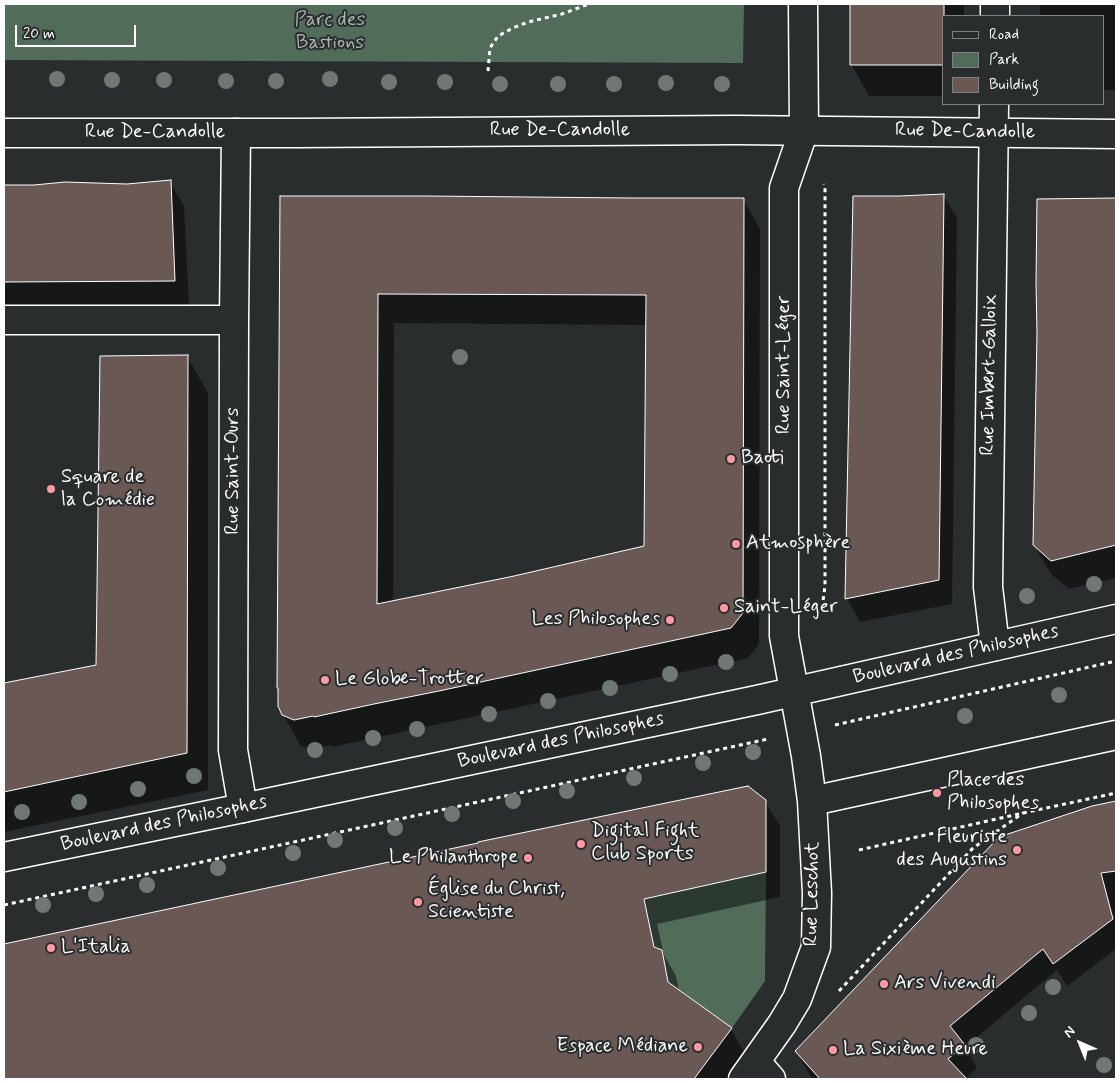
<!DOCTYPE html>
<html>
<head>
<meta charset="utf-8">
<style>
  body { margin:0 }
  #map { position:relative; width:1120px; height:1083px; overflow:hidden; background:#2a2d2e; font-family:Mynerve,sans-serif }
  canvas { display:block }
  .frame { position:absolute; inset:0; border:5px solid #fff; pointer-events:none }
  .legend { position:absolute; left:942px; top:15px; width:162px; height:90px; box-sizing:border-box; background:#2a2d2e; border:1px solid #7f8182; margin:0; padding:6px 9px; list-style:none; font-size:15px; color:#fff }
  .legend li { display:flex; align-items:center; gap:10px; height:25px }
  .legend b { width:25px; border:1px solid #7f8182 }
  .north { position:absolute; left:1055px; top:1018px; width:50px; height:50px; -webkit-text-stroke:4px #2a2d2e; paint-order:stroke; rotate:316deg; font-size:14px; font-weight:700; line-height:20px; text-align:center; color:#fff }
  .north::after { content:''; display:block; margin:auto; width:18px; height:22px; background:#fff; clip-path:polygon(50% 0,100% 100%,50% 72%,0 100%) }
  .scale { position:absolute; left:15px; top:25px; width:121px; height:22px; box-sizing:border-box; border:2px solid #fff; border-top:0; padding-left:6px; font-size:15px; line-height:18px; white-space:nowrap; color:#fff; -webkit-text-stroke:4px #2a2d2e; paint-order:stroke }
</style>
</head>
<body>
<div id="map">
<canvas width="1120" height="1083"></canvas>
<div class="frame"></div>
<ul class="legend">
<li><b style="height:6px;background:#2a2d2e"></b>Road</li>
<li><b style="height:14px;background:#526c5a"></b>Park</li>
<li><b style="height:14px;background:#6a5854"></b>Building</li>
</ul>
<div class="north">N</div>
<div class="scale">20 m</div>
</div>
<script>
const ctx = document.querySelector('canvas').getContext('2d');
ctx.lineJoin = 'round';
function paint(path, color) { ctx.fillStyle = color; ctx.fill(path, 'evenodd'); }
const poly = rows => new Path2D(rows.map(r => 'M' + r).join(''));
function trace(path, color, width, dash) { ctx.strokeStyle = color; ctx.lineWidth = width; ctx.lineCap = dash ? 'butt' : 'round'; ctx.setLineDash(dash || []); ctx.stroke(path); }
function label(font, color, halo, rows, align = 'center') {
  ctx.font = font + ' Mynerve,sans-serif'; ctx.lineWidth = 4; ctx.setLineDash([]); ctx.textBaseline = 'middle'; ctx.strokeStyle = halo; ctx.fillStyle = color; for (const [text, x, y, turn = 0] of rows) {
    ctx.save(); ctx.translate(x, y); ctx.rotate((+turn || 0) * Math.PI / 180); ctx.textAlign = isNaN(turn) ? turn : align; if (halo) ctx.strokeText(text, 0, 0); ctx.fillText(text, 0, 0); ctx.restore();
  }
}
paint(poly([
  [4,4,744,4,743,63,4,60],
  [766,872,765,981,732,1028,662,977,665,967,662,950,654,947,644,899]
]), '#526c5a');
paint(poly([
  [851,4,964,4,964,16,944,16,944,96,869,96,851,64],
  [1040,4,1116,4,1116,90,1104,90,1104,16,1040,16],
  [170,182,184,206,189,305,4,306,4,186,127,185],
  [943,195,957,218,952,604,860,622,847,599,854,197],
  [743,199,760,229,759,644,748,658,332,747,331,745,312,750,300,745,283,714,281,313],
  [394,323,647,325,646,547,514,577,393,601],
  [1094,199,1116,200,1116,578,1069,589,1051,574,1034,545],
  [187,356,208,393,208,790,4,832,4,679,9,684,97,666],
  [765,801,780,826,780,897,657,924,664,955,676,976,679,991,731,1029,745,1054,727,1079,4,1079,4,945,479,844],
  [1116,803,1116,949,1067,986,1057,970,965,1047,977,1068,965,1079,814,1079,809,1074,796,1051,1092,807]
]), '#0007');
const building = poly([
  [850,4,944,4,944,65,850,65,850,4],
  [171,180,175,281,4,282,4,185,34,185,65,182,127,184,171,180],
  [944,194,939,580,845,599,853,196,899,196,944,194],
  [280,196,426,196,630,198,744,198,743,613,731,628,439,691,374,704,314,717,313,716,294,720,282,715,278,706,278,688,277,688,280,196],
  [378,294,646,295,644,546,514,576,377,604,378,294],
  [1116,198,1116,545,1051,561,1033,545,1037,333,1036,283,1037,199,1116,198],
  [188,355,187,753,4,792,4,683,96,665,100,356,188,355],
  [748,786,766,800,766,872,644,899,654,947,662,950,668,982,732,1028,694,1079,4,1079,4,944,478,843,478,842,748,786],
  [1116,801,1116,871,1101,873,1113,919,1053,964,1043,949,950,1026,965,1045,948,1059,967,1079,820,1079,795,1051,999,837,1092,806,1116,801]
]);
paint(building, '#6a5854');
trace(building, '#fff', 1);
const street = poly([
  [995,16,995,4],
  [994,104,988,587,995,646],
  [236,133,234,320,233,750,243,808],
  [4,320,234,320],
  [812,801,1116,735],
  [756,1062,771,1079],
  [743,1079,782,1024,797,999,816,947,817,893,812,801,806,756,784,636,784,188,804,130,803,4]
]);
const secondary = poly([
  [4,133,297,133,736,130,1116,134],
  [4,857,243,808,757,700,1116,619]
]);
trace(street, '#fff', 31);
trace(secondary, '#fff', 31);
trace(poly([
  [488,71,490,48,498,36,513,28,528,22,562,14,589,4],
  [822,608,825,586,825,188,824,184],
  [835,725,1116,661],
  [859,850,1023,813,1116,793],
  [4,905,768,739],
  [839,991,973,848,1023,813]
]), '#fff', 3, [4, 4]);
trace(street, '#2a2d2e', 28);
trace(secondary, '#2a2d2e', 28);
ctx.fillStyle = '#6f7873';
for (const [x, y] of [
  [57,79],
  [330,79],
  [112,80],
  [164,80],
  [226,81],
  [276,81],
  [389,82],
  [445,82],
  [666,83],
  [500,84],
  [558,84],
  [614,84],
  [722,84],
  [460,357],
  [1094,584],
  [1027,596],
  [726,662],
  [670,674],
  [610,688],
  [1059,695],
  [548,701],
  [489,714],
  [965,716],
  [417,729],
  [373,738],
  [315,750],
  [753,752],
  [703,763],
  [194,776],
  [634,778],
  [138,789],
  [567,791],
  [513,801],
  [79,802],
  [22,812],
  [452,814],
  [395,828],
  [335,840],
  [293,853],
  [218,868],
  [147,885],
  [96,894],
  [43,905],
  [1053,987],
  [1029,1013],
  [976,1045],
  [1104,1065]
]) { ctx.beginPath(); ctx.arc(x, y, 8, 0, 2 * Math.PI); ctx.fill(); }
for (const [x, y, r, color] of [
  [731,459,5,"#ff9aa2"],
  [51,489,5,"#ff9aa2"],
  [736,544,5,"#ff9aa2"],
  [724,608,5,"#ff9aa2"],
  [670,620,5,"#ff9aa2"],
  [325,680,5,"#ff9aa2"],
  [937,793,5,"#ff9aa2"],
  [581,844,5,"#ff9aa2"],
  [1017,850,5,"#ff9aa2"],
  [528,858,5,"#ff9aa2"],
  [418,902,5,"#ff9aa2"],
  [51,948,5,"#ff9aa2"],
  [884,984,5,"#ff9aa2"],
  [698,1047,5,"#ff9aa2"],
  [833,1050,5,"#ff9aa2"]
]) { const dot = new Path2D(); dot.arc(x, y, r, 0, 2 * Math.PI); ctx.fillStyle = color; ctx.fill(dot); trace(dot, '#2a2d2e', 2); }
label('20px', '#a8b6ac', '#2a2d2e', [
  ["Parc des",330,21],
  ["Bastions",330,44]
]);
label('20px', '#fff', '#2a2d2e', [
  ["Rue De-Candolle",560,131],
  ["Rue De-Candolle",965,132,1],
  ["Rue De-Candolle",155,133],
  ["Rue Saint-Léger",785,365,-90],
  ["Rue Imbert-Galloix",990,375,-89],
  ["Rue Saint-Ours",234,471,-90],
  ["Boulevard des Philosophes",956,655,-13],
  ["Boulevard des Philosophes",561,741,-12],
  ["Boulevard des Philosophes",164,824,-12],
  ["Rue Leschot",813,894,-89]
]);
label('20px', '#fff', '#2a2d2e', [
  ["Baoti",741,459],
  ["Square de",61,478],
  ["la Comédie",61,501],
  ["Atmosphère",746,544],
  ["Saint-Léger",734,608],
  ["Les Philosophes",660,620,"right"],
  ["Le Globe-Trotter",335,680],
  ["Place des",947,781],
  ["Philosophes",947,804],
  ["Digital Fight",591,832],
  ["Club Sports",591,855],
  ["Fleuriste",1007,838,"right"],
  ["des Augustins",1007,861,"right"],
  ["Le Philanthrope",518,858,"right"],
  ["Église du Christ,",428,890],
  ["Scientiste",428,913],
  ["L'Italia",61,948],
  ["Ars Vivendi",894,984],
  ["Espace Médiane",688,1047,"right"],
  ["La Sixième Heure",843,1050]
], 'left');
</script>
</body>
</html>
